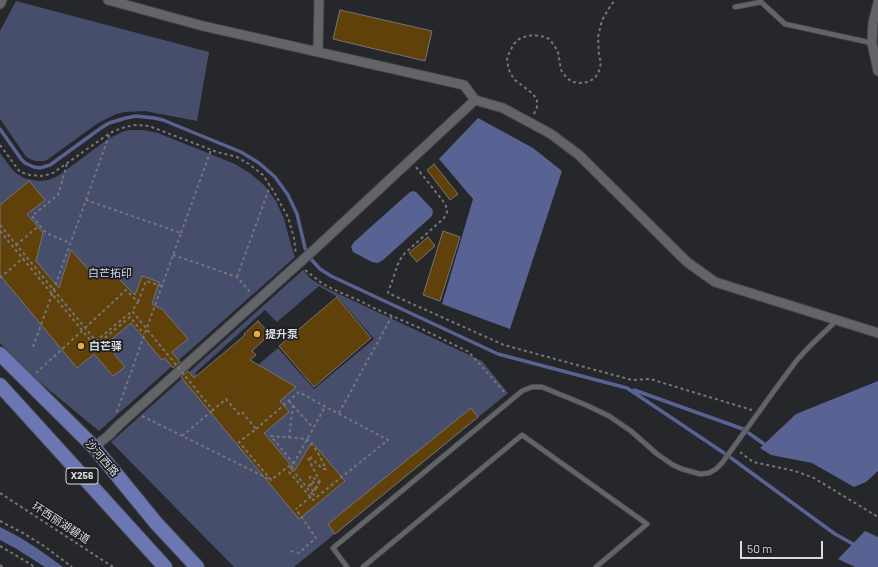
<!DOCTYPE html>
<html>
<head>
<meta charset="utf-8">
<style>
  body { margin:0 }
  #map { position:relative; width:878px; height:567px; overflow:hidden; background:#26272a; font-family:Barlow,sans-serif }
  canvas { display:block }
  .scale { position:absolute; left:740px; top:541px; width:83px; height:18px; box-sizing:border-box; border:2px solid #dbdcde; border-top:0; padding-left:5px; font-size:12px; line-height:14px; white-space:nowrap; color:#dbdcde; -webkit-text-stroke:3px #1d1e21; paint-order:stroke }
</style>
</head>
<body>
<div id="map">
<canvas width="878" height="567"></canvas>
<div class="scale">50 m</div>
</div>
<script>
const ctx = document.querySelector('canvas').getContext('2d');
ctx.lineJoin = 'round';
function paint(path, color) { ctx.fillStyle = color; ctx.fill(path, 'evenodd'); }
const poly = rows => new Path2D(rows.map(r => 'M' + r).join(''));
function trace(path, color, width, dash) { ctx.strokeStyle = color; ctx.lineWidth = width; ctx.lineCap = dash ? 'butt' : 'round'; ctx.setLineDash(dash || []); ctx.stroke(path); }
function label(font, color, halo, rows, align = 'center') {
  ctx.font = font + ' Barlow,"Noto Sans SC",sans-serif'; ctx.lineWidth = 3.5; ctx.setLineDash([]); ctx.textBaseline = 'middle'; ctx.strokeStyle = halo; ctx.fillStyle = color; for (const [text, x, y, turn = 0] of rows) {
    ctx.save(); ctx.translate(x, y); ctx.rotate((+turn || 0) * Math.PI / 180); ctx.textAlign = isNaN(turn) ? turn : align; if (halo) ctx.strokeText(text, 0, 0); ctx.fillText(text, 0, 0); ctx.restore();
  }
}
paint(poly([
  [16,1,209,52,197,121,145,111,125,112,116,114,98,123,47,160,44,161,35,161,28,158,25,155,0,119,0,31],
  [129,130,144,130,158,133,235,164,251,174,265,186,276,201,284,219,293,252,295,257,99,431,36,379,0,343,0,153,11,168,16,173,24,178,32,180,40,181,48,180,56,177,62,173,108,139,122,132],
  [303,270,311,279,324,287,482,361,508,393,294,567,234,567,111,442],
  [319,286,338,297,374,339,314,389,278,348,218,399,195,373,265,310,277,322]
]), '#464e6c');
paint(poly([
  [478,118,533,148,562,171,510,329,442,304,473,199,439,159],
  [413,191,416,192,432,209,433,212,432,216,383,260,378,263,372,262,353,252,351,247,354,242,410,192],
  [878,381,878,471,866,482,854,487,812,463,771,455,760,448,796,414],
  [0,527,21,538,41,551,63,567,45,567,15,548,0,540],
  [865,531,878,537,878,567,855,567,838,559]
]), '#586394');
trace(poly([
  [0,129,21,159,25,163,34,167,40,168,50,165,101,128,109,123,126,118,136,116,154,118,163,120,241,152,259,163,275,177,288,195,297,214,305,248,311,259,320,269,331,276,498,354,627,388,727,455,835,534,853,544],
  [634,390,743,429,764,444]
]), '#586394', 3.5);
const building = poly([
  [340,10,432,31,425,61,333,39,340,10],
  [434,164,458,194,450,200,427,170,434,164],
  [29,181,45,200,27,214,43,233,36,261,59,288,71,250,96,278,109,269,135,295,142,276,159,282,152,304,162,309,188,339,172,352,180,362,173,368,165,358,162,360,131,323,106,344,125,367,113,376,94,354,77,368,0,275,0,205,29,181],
  [443,231,460,237,440,301,423,295,443,231],
  [428,237,435,246,417,262,409,253,428,237],
  [337,297,371,338,314,387,279,346,337,297],
  [258,321,270,334,252,351,256,355,250,360,296,387,280,401,289,412,264,433,295,470,312,442,345,481,299,519,181,377,188,371,194,378,245,335,244,334,258,321],
  [471,408,478,417,335,534,328,524,471,408]
]);
paint(building, '#60410a');
trace(building, '#777471', 1);
const lane = poly([
  [735,7,761,2,785,24,872,43],
  [347,567,333,548,522,391,532,387,542,387,586,405,609,416,631,431,657,454,673,465,682,469,700,474,709,473,716,469,722,463,774,391,797,360,810,346,837,320],
  [363,567,522,435,647,524,596,567]
]);
const street = poly([
  [108,0,203,26,464,85,475,100,503,108,551,134,579,155,687,262,715,282,878,333],
  [878,3,873,23,872,43,878,71],
  [0,4,2,0],
  [318,52,319,0],
  [94,447,108,436,119,425,316,248,475,100]
]);
const primary = poly([
  [0,354,94,447,156,523,197,567],
  [0,385,165,567]
]);
trace(lane, '#444548', 6);
trace(street, '#444548', 11);
trace(primary, '#444548', 16);
trace(poly([
  [534,114,537,107,537,100,533,94,515,80,510,73,508,66,507,58,510,51,514,44,519,39,527,36,534,35,545,37,549,39,554,45,558,52,561,70,566,77,572,82,580,83,588,82,595,78,599,71,601,63,599,55,598,37,602,20,611,5,615,0],
  [0,145,20,172,30,175,42,176,53,173,110,133,122,128,134,125,149,126,217,152,237,157,249,164,263,175,274,192,288,217,294,238,296,254],
  [67,164,58,195,32,216,46,233,70,243],
  [416,167,443,201,446,206,447,212,444,218,405,253,399,261,388,293,504,345,632,380,650,379,752,410],
  [86,200,110,133],
  [0,231,95,346,130,317,144,334],
  [181,233,211,150],
  [16,245,40,225],
  [173,255,237,277,251,293],
  [305,270,323,284,339,292,356,299,376,309,422,329,469,352,506,394],
  [237,277,270,186],
  [0,278,23,258],
  [138,302,146,281,162,286],
  [85,328,126,290,138,302,132,311],
  [33,347,86,200,181,233,116,414],
  [36,373,82,331],
  [289,401,313,428],
  [339,413,392,316],
  [142,416,271,480],
  [256,429,299,392,339,414,388,440,313,500,289,472,325,407],
  [182,436,213,410],
  [289,438,293,405],
  [740,452,753,462,795,471,814,478,878,517],
  [294,464,271,436,307,439,317,451,326,469,323,469,310,457,308,457,308,458,321,484,319,483,312,476,310,477,310,478,318,489,316,490,311,484,310,483,308,484,315,494,313,495],
  [0,493,113,567],
  [0,521,23,533,44,546,72,567],
  [0,546,12,553,35,567],
  [291,551,299,553,316,538,296,509],
  [0,565,3,567]
]), '#757678', 2, [3, 3]);
trace(lane, '#636467', 4.5);
trace(street, '#636467', 9);
trace(primary, '#6b76b3', 14);
trace(poly([
  [0,225,96,341,132,311,213,410,226,399,239,414,242,412,256,429,239,442,271,480,289,466,313,495,296,509]
]), '#757678', 2, [3, 3]);
for (const [x, y, r, color] of [
  [257,334,4,"#eca93a"],
  [81,346,4,"#eca93a"]
]) { const dot = new Path2D(); dot.arc(x, y, r, 0, 2 * Math.PI); ctx.fillStyle = color; ctx.fill(dot); trace(dot, '#1d1e21', 1.5); }
for (const [x, y, w] of [
  [82,476,32]
]) { const box = new Path2D(); box.roundRect(x - w / 2, y - 8, w, 16, 3); ctx.fillStyle = '#1d1e21'; ctx.fill(box); trace(box, '#dbdcde', 1); }
label('bold 10px', '#dbdcde', null, [
  ["X256",82,476]
]);
label('11px', '#d0d8f7', '#1d1e21', [
  ["白芒拓印",110,273]
]);
label('bold 11px', '#dbdcde', '#1d1e21', [
  ["提升泵",265,334],
  ["白芒驿",89,346]
], 'left');
label('11px', '#dbdcde', '#1d1e21', [
  ["沙河西路",102,458,49],
  ["环西丽湖碧道",61,523,33]
]);
</script>
</body>
</html>
